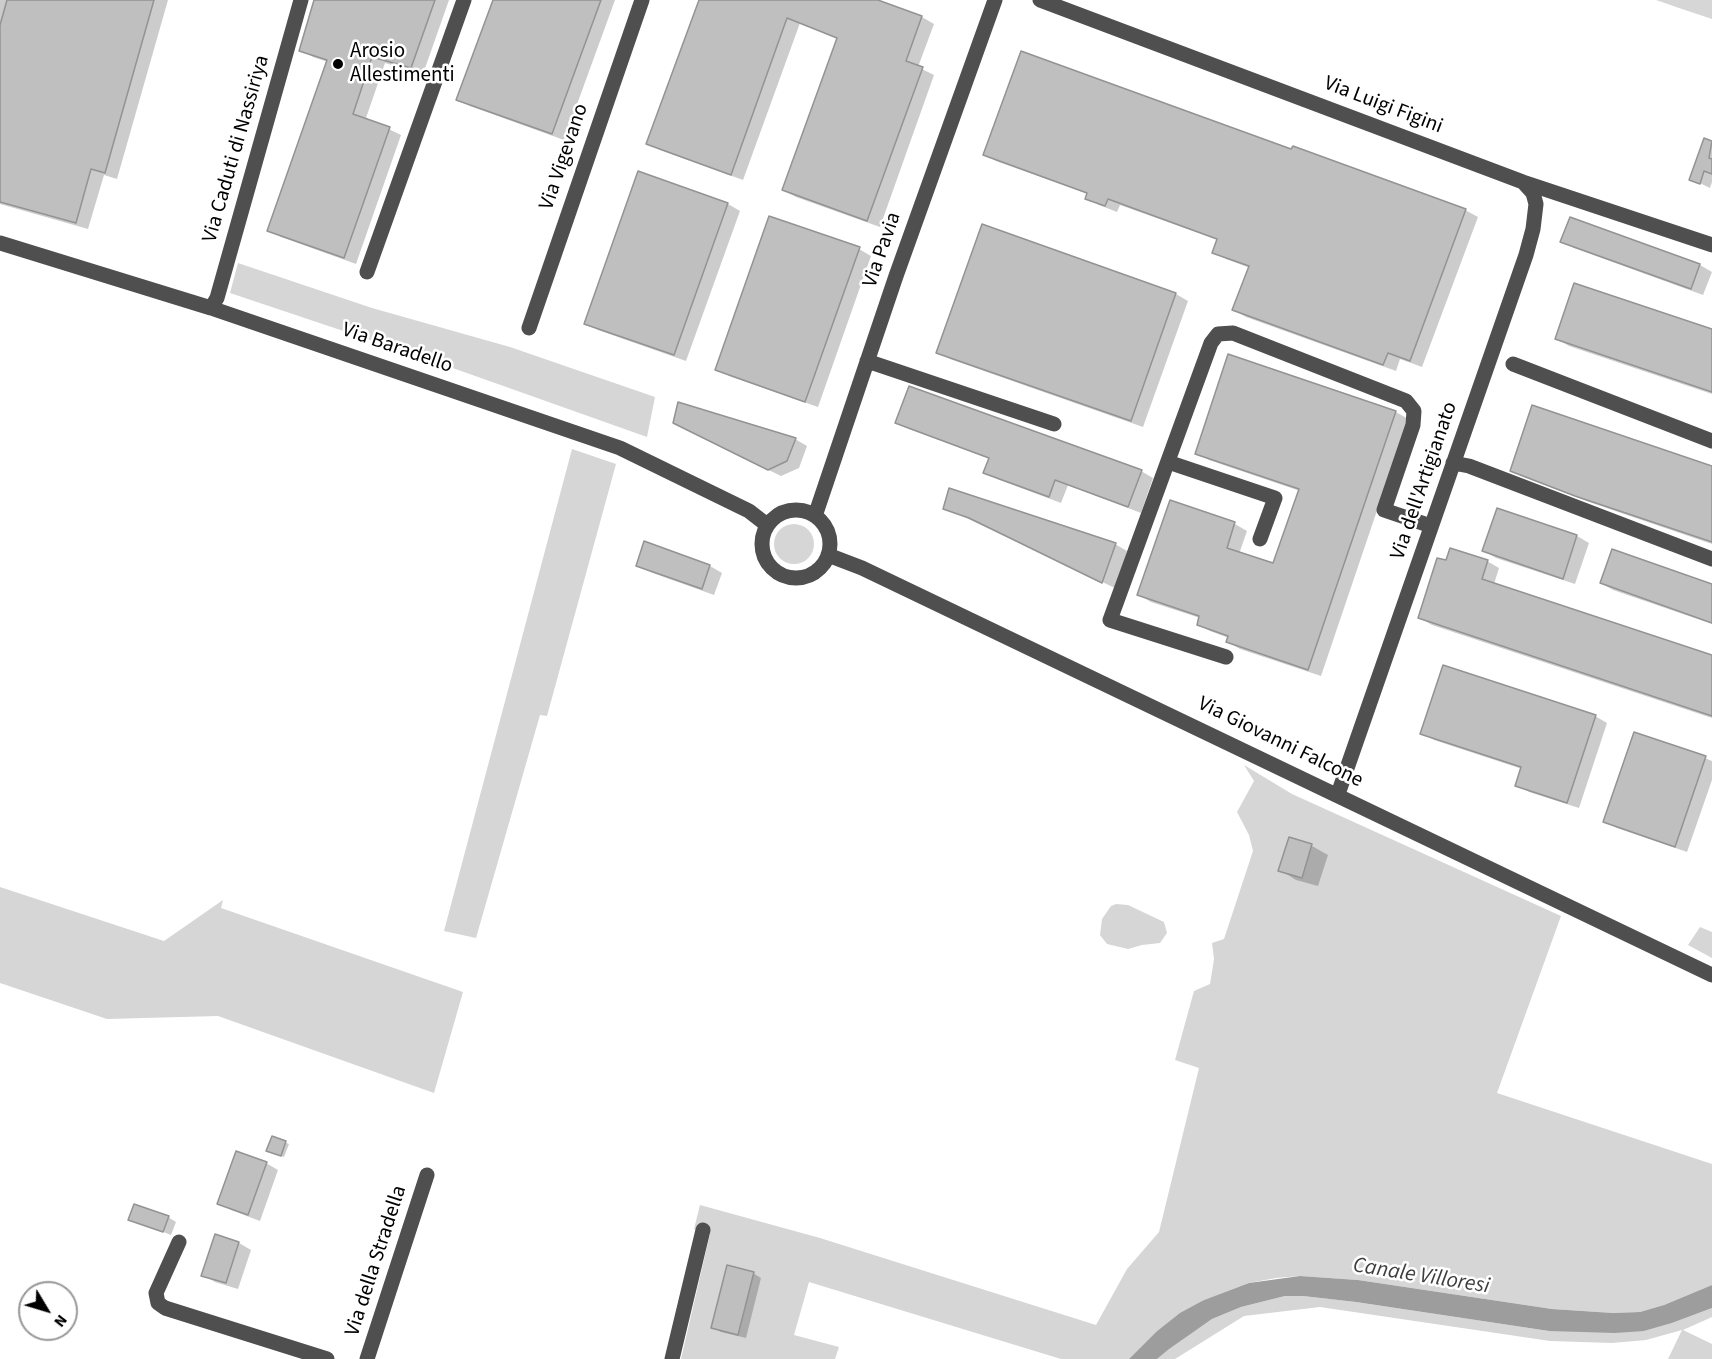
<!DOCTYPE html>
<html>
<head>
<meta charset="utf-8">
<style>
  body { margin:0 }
  #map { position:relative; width:1712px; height:1359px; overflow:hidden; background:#fff; font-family:"Source Sans 3",sans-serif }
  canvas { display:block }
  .north { position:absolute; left:18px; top:1281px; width:60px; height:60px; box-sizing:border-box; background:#fff; border:2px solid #999; border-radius:50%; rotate:128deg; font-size:16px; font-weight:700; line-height:24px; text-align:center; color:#000 }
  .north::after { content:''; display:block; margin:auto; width:21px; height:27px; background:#000; clip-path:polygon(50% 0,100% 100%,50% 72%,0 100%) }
</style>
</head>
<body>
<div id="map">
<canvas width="1712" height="1359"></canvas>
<div class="north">N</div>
</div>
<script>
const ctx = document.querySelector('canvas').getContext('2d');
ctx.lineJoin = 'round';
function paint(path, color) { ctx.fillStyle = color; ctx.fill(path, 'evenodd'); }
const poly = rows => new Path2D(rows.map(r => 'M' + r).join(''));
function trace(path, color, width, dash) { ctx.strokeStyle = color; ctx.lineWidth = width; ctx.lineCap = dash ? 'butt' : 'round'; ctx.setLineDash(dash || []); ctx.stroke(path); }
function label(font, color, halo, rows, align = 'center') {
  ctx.font = font + ' "Source Sans 3",sans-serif'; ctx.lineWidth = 5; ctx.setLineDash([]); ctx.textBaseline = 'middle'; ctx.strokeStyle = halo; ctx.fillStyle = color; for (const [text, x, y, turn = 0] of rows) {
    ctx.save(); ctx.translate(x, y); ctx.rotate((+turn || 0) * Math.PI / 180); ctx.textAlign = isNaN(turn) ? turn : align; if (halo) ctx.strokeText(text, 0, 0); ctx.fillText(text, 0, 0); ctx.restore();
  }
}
paint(poly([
  [1656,0,1712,0,1712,19,1682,9],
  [238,263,372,308,510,347,655,397,647,437,433,361,230,293],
  [572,449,616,464,547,716,540,715,476,938,444,931],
  '774 544a20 20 0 1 1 40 0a20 20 0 1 1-40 0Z',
  [1244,765,1292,794,1561,916,1497,1093,1712,1164,1712,1285,1664,1305,1640,1312,1613,1313,1552,1309,1358,1280,1300,1276,1276,1278,1249,1283,1204,1300,1156,1332,1129,1359,1061,1359,809,1282,794,1335,839,1347,835,1359,681,1359,710,1234,694,1229,700,1205,820,1238,1096,1325,1127,1269,1159,1232,1199,1068,1175,1060,1194,991,1210,984,1214,959,1212,943,1224,939,1253,851,1249,835,1237,812,1254,781],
  [0,887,164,941,223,900,221,908,463,992,434,1093,218,1016,107,1019,0,983],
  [1116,904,1128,905,1164,922,1167,933,1160,943,1142,945,1128,949,1107,944,1100,935,1102,919,1111,906],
  [1700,927,1712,932,1712,958,1688,945],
  [1285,1296,1303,1296,1356,1302,1549,1331,1644,1331,1672,1323,1712,1308,1712,1317,1683,1330,1712,1344,1712,1359,1668,1359,1682,1330,1646,1340,1612,1343,1550,1341,1320,1307,1244,1316,1175,1359,1157,1359,1168,1349,1212,1319,1241,1307]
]), '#d6d6d6');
paint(poly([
  [1300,1276,1358,1280,1552,1309,1613,1313,1640,1312,1664,1305,1712,1285,1712,1308,1672,1323,1644,1331,1615,1333,1549,1331,1356,1302,1303,1296,1285,1296,1241,1307,1212,1319,1169,1349,1157,1359,1129,1359,1156,1332,1180,1313,1204,1300,1249,1283]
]), '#9d9d9d');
paint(poly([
  [0,0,168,0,117,179,104,175,88,229,0,204],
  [315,0,449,0,423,74,385,63,366,118,401,135,356,264,281,237,269,230,328,62,313,57,301,50],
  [494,0,615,0,564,140,470,106,458,99],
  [700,0,874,0,922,17,934,24,918,67,934,75,880,227,796,197,783,190,838,39,800,23,743,180,660,150,648,143],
  [1705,140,1712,143,1712,182,1710,188,1691,179],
  [1292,151,1465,210,1478,217,1422,367,1400,359,1396,371,1246,317,1234,310,1250,268,1226,259,1214,252,1218,240,1120,205,1117,212,1099,205,1087,198,1088,194,996,161,984,154],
  [639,173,728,204,740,211,686,361,598,330,586,323],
  [1571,218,1700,265,1712,272,1703,295,1574,248,1562,241],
  [859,249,871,256,818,407,729,376,717,369],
  [1176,294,1188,301,1143,427,950,359,938,352],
  [1712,331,1712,394,1569,346,1557,339],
  [1229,356,1396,412,1408,419,1321,676,1240,649,1228,642,1229,638,1210,631,1198,624,1200,618,1151,602,1139,595,1171,502,1235,524,1247,531,1239,554,1274,565,1300,491,1209,460,1197,453],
  [897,423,1141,471,1153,478,1141,513,1068,485,1061,503,997,479,985,472,990,459,909,429],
  [687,430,795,439,807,446,799,468,781,476],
  [1712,468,1712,544,1589,502,1524,477,1512,471],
  [945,508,1115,544,1127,551,1115,588],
  [1498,509,1577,536,1589,543,1575,584,1496,558,1484,551],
  [645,543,710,566,722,573,714,595,650,572,638,565],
  [1487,561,1499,568,1494,584,1712,657,1712,718,1432,625,1420,618,1447,562],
  [1601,583,1712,585,1712,624,1613,590],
  [1595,716,1607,723,1579,808,1529,792,1517,785,1522,769,1434,740,1422,733],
  [1705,758,1712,761,1712,780,1687,852,1617,828,1604,821],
  [1290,839,1312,846,1328,855,1318,886,1296,880,1280,870],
  [273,1137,289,1144,284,1157,272,1152],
  [266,1163,278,1170,260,1221,231,1210,219,1203],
  [168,1217,176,1222,171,1235,130,1219],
  [239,1243,251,1250,238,1289,215,1282,203,1275],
  [753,1273,761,1278,746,1338,721,1332,713,1327]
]), '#0003');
const building = poly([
  [7,0,154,0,105,173,91,169,76,223,0,202,0,25,7,0],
  [314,0,435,0,411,68,372,57,353,114,390,127,344,258,267,231,327,60,299,51,314,0],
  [493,0,601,0,552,134,456,100,493,0],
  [699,0,878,0,922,16,906,61,923,67,867,221,782,190,837,38,787,18,731,175,646,144,699,0],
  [1021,51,1291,149,1293,146,1466,209,1410,361,1388,353,1383,365,1232,310,1249,266,1212,253,1217,239,1108,199,1105,206,1085,199,1087,193,983,155,1021,51],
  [1704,138,1712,141,1709,158,1712,159,1712,174,1704,171,1700,184,1689,180,1704,138],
  [638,171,728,203,674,355,584,324,638,171],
  [769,216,860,247,805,402,715,370,769,216],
  [1570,217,1700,264,1691,289,1560,242,1570,217],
  [982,224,1176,293,1131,421,936,353,982,224],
  [1574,283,1712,329,1712,392,1555,339,1574,283],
  [1228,354,1396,411,1308,670,1226,642,1228,636,1197,625,1199,616,1137,595,1170,500,1235,522,1227,548,1273,563,1299,489,1195,454,1228,354],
  [909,386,1142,470,1128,507,1055,480,1049,497,983,473,989,458,895,423,909,386],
  [678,402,796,438,787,461,768,470,673,423,678,402],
  [1532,405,1712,466,1712,542,1575,496,1510,471,1532,405],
  [949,488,1116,543,1102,583,969,518,943,509,949,488],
  [1497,508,1577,535,1563,579,1482,551,1497,508],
  [644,541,710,565,702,589,636,566,644,541],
  [1450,548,1488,560,1482,579,1712,655,1712,716,1418,618,1437,558,1446,560,1450,548],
  [1612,549,1712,584,1712,623,1600,583,1612,549],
  [1443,665,1596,715,1567,803,1515,786,1521,767,1420,734,1443,665],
  [1634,732,1706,756,1675,847,1603,822,1634,732],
  [1289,837,1312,844,1302,878,1278,871,1289,837],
  [272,1136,286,1141,281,1156,266,1151,272,1136],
  [236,1151,267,1162,248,1215,217,1204,236,1151],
  [134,1204,169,1216,163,1232,128,1220,134,1204],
  [215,1234,239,1242,226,1283,201,1276,215,1234],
  [727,1265,754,1272,738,1335,711,1328,727,1265]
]);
paint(building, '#bfbfbf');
trace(building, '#939393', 1.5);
trace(poly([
  [1040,0,1523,182,1712,245],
  [0,243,211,308,620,448,749,511,767,525],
  [367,272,464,0],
  [211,308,217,298,301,0],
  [529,328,642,0],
  [867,361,1054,424],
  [1513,364,1712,441],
  [1168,462,1275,498,1260,539],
  [1453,463,1469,466,1712,559],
  '762 544a34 34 0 1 1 68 0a34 34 0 1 1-68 0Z',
  [815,516,896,276,995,0],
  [828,555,862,568,1712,975],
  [1226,657,1110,620,1211,343,1218,334,1233,333,1406,401,1414,411,1413,425,1384,510,1431,526],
  [1338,794,1526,255,1533,229,1536,204,1533,193,1523,182],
  [179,1242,156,1293,158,1303,165,1308,327,1359],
  [367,1359,427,1175],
  [672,1359,703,1230]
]), '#4f4f4f', 15);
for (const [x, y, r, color] of [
  [338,64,6,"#000"]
]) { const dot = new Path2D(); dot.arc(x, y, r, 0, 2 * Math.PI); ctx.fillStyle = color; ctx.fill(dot); trace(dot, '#fff', 2); }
label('21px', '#000', '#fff', [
  ["Arosio",350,52],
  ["Allestimenti",350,76]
], 'left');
label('21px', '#000', '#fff', [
  ["Via Luigi Figini",1383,106,21],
  ["Via Caduti di Nassiriya",237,149,-74],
  ["Via Vigevano",565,157,-71],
  ["Via Pavia",883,250,-71],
  ["Via Baradello",397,349,19],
  ["Via dell'Artigianato",1425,481,-71],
  ["Via Giovanni Falcone",1280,743,26],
  ["Via della Stradella",377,1261,-72]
]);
label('italic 22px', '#3e3e3e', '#fff', [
  ["Canale Villoresi",1421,1277,9]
]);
</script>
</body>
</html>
